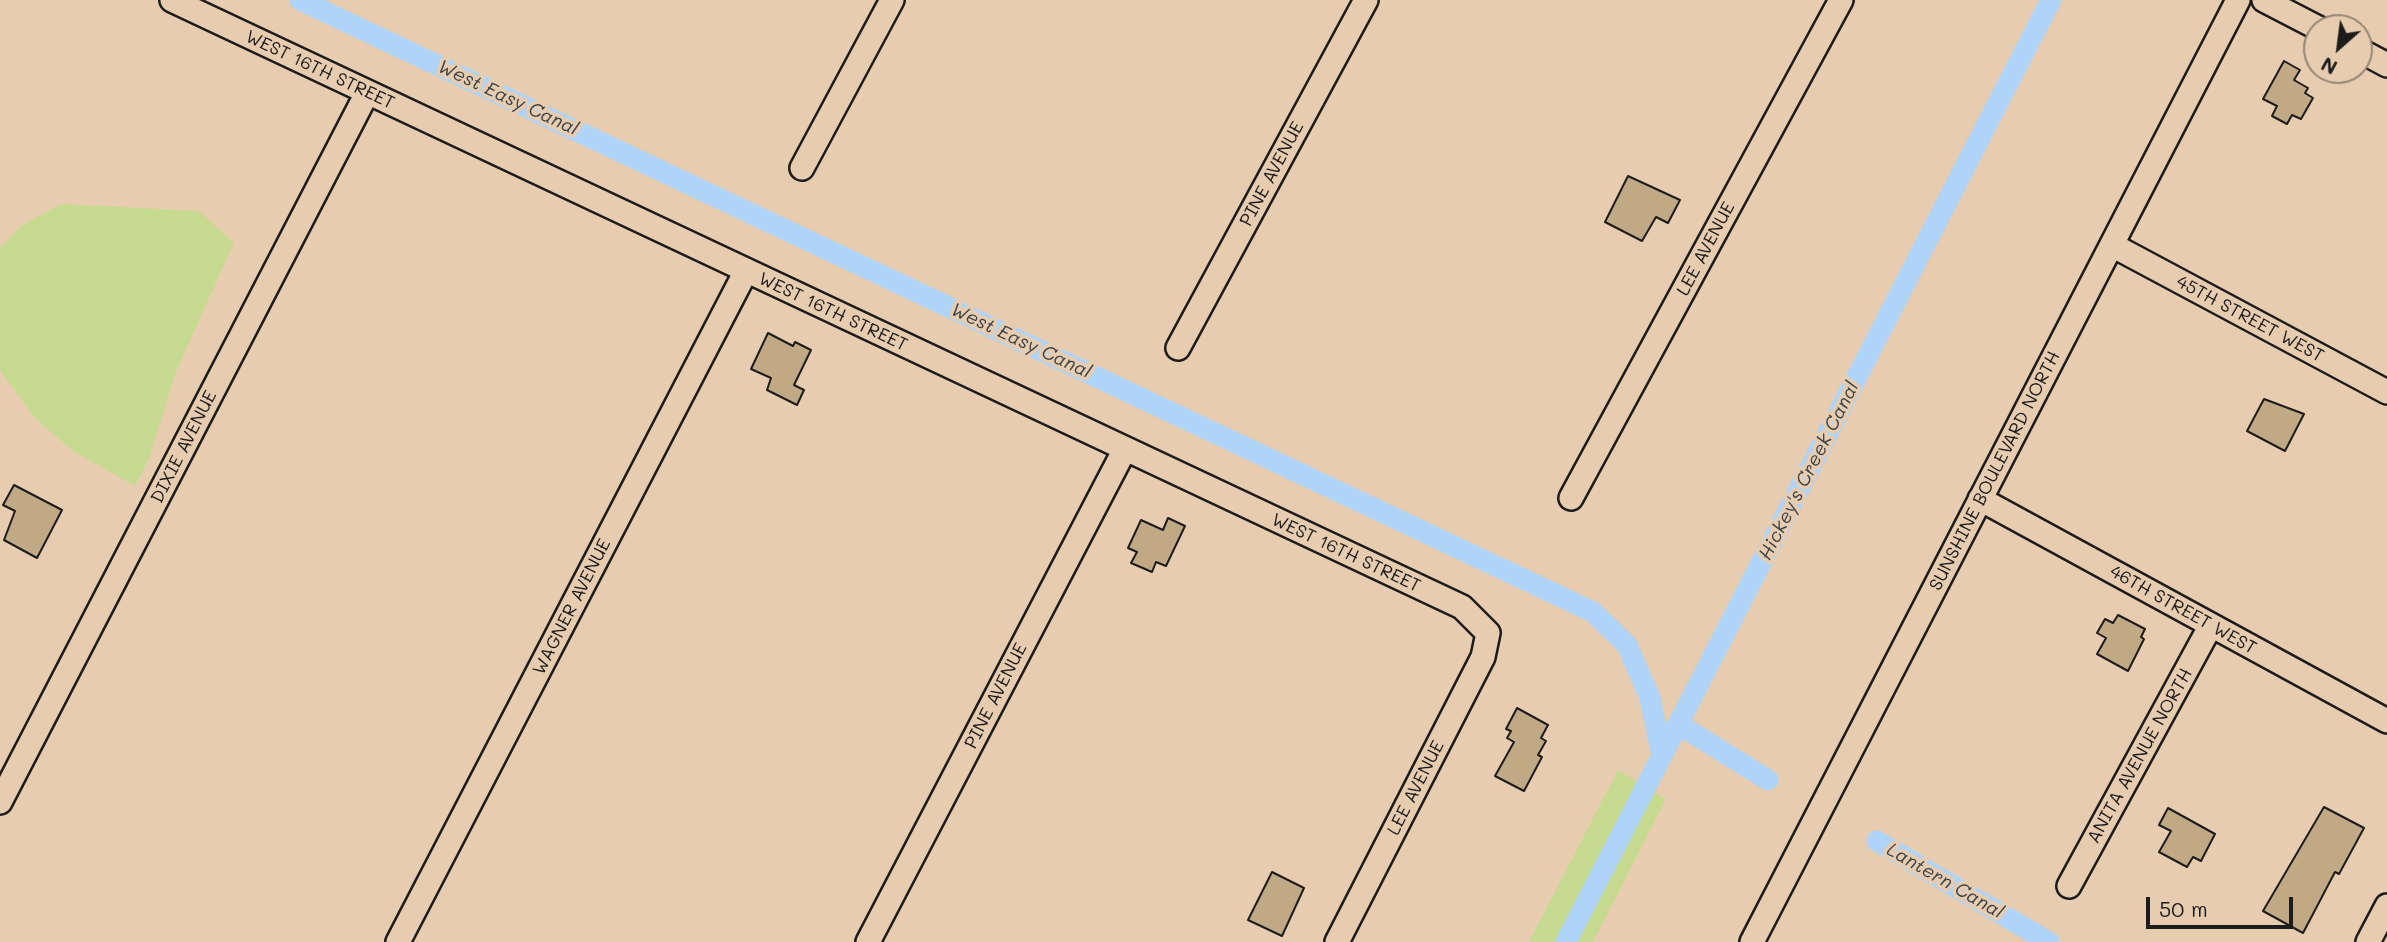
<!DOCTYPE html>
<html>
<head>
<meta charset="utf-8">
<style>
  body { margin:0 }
  #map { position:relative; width:2387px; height:942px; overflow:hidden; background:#e7ccaf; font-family:Mali,sans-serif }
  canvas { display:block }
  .north { position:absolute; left:2303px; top:14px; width:70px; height:70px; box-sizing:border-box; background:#e7ccaf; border:2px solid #968674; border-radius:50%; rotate:208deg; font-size:19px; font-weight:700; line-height:28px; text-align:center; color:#1c1c1c }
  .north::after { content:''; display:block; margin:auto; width:24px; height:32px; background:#1c1c1c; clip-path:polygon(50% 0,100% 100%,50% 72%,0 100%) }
  .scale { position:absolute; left:2146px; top:897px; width:147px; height:32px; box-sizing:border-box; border:4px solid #1c1c1c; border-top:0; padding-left:9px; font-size:21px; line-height:24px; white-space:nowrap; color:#1c1c1c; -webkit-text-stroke:5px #e7ccaf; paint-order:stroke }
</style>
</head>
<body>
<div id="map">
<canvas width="2387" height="942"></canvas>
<div class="north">N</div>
<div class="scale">50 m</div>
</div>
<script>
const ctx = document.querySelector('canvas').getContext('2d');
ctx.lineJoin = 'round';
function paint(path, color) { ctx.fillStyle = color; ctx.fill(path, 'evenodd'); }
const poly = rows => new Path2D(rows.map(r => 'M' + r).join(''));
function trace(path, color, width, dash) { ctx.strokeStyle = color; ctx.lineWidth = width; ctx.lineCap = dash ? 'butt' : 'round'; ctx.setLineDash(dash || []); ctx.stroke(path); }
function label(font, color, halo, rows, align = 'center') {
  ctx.font = font + ' Mali,sans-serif'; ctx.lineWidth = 7; ctx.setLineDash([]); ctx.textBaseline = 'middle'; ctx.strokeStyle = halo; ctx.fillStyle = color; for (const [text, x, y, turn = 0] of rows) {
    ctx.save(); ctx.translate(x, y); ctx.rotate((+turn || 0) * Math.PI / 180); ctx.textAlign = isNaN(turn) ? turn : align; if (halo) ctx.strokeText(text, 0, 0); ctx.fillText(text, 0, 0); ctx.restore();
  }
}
paint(poly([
  [61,204,199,211,234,243,177,369,149,458,135,486,73,451,34,417,0,370,0,248,21,226],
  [1618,770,1666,799,1593,942,1529,942]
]), '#c6db90');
trace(poly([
  [300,0,1593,612,1627,645,1650,698,1662,756],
  [1678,724,1768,780],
  [1877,841,2049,942],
  [1566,942,2051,0]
]), '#afd4f8', 21);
const building = poly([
  [2284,61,2300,70,2294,80,2308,88,2305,93,2313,98,2301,119,2292,115,2287,124,2272,116,2277,106,2263,99,2284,61],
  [1628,176,1680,200,1668,223,1656,217,1642,241,1605,222,1628,176],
  [768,333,793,346,795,342,811,350,794,385,804,390,797,405,767,390,771,378,751,369,768,333],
  [2264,399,2304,414,2285,451,2247,431,2264,399],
  [14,485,62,510,37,558,4,540,15,511,3,505,14,485],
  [1168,518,1185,526,1166,566,1156,562,1152,572,1131,563,1137,552,1128,548,1141,520,1163,530,1168,518],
  [2118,615,2145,629,2141,637,2144,639,2128,671,2097,654,2106,638,2097,633,2105,619,2113,623,2118,615],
  [1517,708,1548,725,1541,738,1546,741,1538,755,1542,757,1524,791,1495,776,1514,742,1507,738,1511,731,1506,729,1517,708],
  [2324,807,2364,828,2339,874,2335,872,2303,933,2263,911,2324,807],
  [2168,808,2215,834,2201,861,2193,857,2187,867,2159,852,2171,831,2159,825,2168,808],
  [1272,872,1304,888,1282,936,1248,920,1272,872]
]);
paint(building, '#c0a984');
trace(building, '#1c1c1c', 2);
const minor = poly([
  [172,0,1462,607,1488,633,1483,657,1337,942],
  [2264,0,2318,28],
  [2359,50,2387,65],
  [802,168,892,0],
  [2112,245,2387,392],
  [1178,348,1366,0],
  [1571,498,1841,0],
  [1980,499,2387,721],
  [0,802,367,93],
  [2069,886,2211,625],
  [398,942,746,271],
  [868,942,1125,449],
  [1752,942,2238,0],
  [2368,942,2387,906]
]);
trace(minor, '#1c1c1c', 28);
trace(minor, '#e7ccaf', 23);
label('18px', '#1c1c1c', '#e7ccaf', [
  ["WEST 16TH STREET",320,70,25],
  ["PINE AVENUE",1272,174,-62],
  ["LEE AVENUE",1706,249,-62],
  ["WEST 16TH STREET",833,312,25],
  ["45TH STREET WEST",2250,319,28],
  ["DIXIE AVENUE",184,447,-63],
  ["SUNSHINE BOULEVARD NORTH",1995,471,-63],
  ["WEST 16TH STREET",1346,553,25],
  ["WAGNER AVENUE",572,607,-63],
  ["46TH STREET WEST",2183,610,29],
  ["PINE AVENUE",996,696,-63],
  ["ANITA AVENUE NORTH",2140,756,-61],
  ["LEE AVENUE",1416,788,-63]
]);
label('italic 19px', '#394148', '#e7ccaf', [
  ["West Easy Canal",508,98,25],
  ["West Easy Canal",1021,341,25],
  ["Hickey's Creek Canal",1809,471,-63],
  ["Lantern Canal",1945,881,30]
]);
</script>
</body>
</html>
